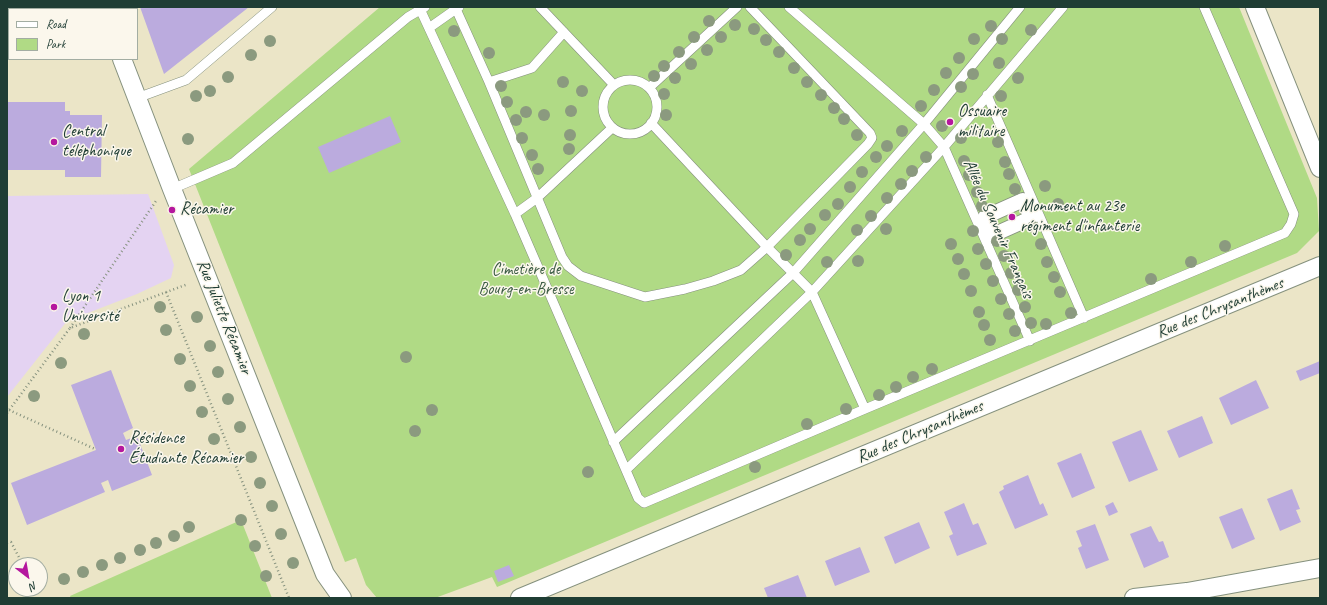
<!DOCTYPE html>
<html>
<head>
<meta charset="utf-8">
<style>
  body { margin:0 }
  #map { position:relative; width:1327px; height:605px; overflow:hidden; background:#ebe5c7; font-family:Caveat,sans-serif }
  canvas { display:block }
  .frame { position:absolute; inset:0; border:8px solid #1f3d34; pointer-events:none }
  .legend { position:absolute; left:8px; top:8px; width:130px; height:52px; box-sizing:border-box; background:#fbf7ec; border:1px solid #a3ada2; margin:0; padding:5px 7px; list-style:none; font-size:12px; color:#1f3d34 }
  .legend li { display:flex; align-items:center; gap:8px; height:20px }
  .legend b { width:20px; border:1px solid #a3ada2 }
  .north { position:absolute; left:8px; top:557px; width:40px; height:40px; box-sizing:border-box; background:#fbf7ec; border:1px solid #a3ada2; border-radius:50%; rotate:149deg; font-size:11px; font-weight:700; line-height:16px; text-align:center; color:#1f3d34 }
  .north::after { content:''; display:block; margin:auto; width:14px; height:18px; background:#b5179e; clip-path:polygon(50% 0,100% 100%,50% 72%,0 100%) }
</style>
</head>
<body>
<div id="map">
<canvas width="1327" height="605"></canvas>
<div class="frame"></div>
<ul class="legend">
<li><b style="height:5px;background:#fff"></b>Road</li>
<li><b style="height:11px;background:#b0da85"></b>Park</li>
</ul>
<div class="north">N</div>
</div>
<script>
const ctx = document.querySelector('canvas').getContext('2d');
ctx.lineJoin = 'round';
function paint(path, color) { ctx.fillStyle = color; ctx.fill(path, 'evenodd'); }
const poly = rows => new Path2D(rows.map(r => 'M' + r).join(''));
function trace(path, color, width, dash) { ctx.strokeStyle = color; ctx.lineWidth = width; ctx.lineCap = dash ? 'butt' : 'round'; ctx.setLineDash(dash || []); ctx.stroke(path); }
function label(font, color, halo, rows, align = 'center') {
  ctx.font = font + ' Caveat,sans-serif'; ctx.lineWidth = 3; ctx.setLineDash([]); ctx.textBaseline = 'middle'; ctx.strokeStyle = halo; ctx.fillStyle = color; for (const [text, x, y, turn = 0] of rows) {
    ctx.save(); ctx.translate(x, y); ctx.rotate((+turn || 0) * Math.PI / 180); ctx.textAlign = isNaN(turn) ? turn : align; if (halo) ctx.strokeText(text, 0, 0); ctx.fillText(text, 0, 0); ctx.restore();
  }
}
paint(poly([
  [148,194,174,265,171,278,137,294,67,321,7,397,7,196]
]), '#e4d3f2');
paint(poly([
  [380,7,1239,7,1317,198,1319,231,1297,253,497,587,492,577,435,598,377,598,366,585,356,558,345,562,189,169],
  [241,520,272,598,71,598,70,596]
]), '#b0da85');
paint(poly([
  [140,7,249,7,164,74],
  [7,102,65,102,65,111,70,111,70,115,102,115,101,177,65,177,65,170,7,170],
  [390,116,401,142,329,173,318,147],
  [1320,361,1320,373,1300,381,1296,371],
  [111,370,133,428,123,433,126,440,137,436,152,475,112,491,108,480,101,483,105,492,27,525,11,483,96,450,71,385],
  [1256,380,1269,408,1231,425,1219,398],
  [1202,416,1213,443,1179,458,1167,431],
  [1141,430,1158,470,1129,482,1112,442],
  [1081,453,1095,488,1072,498,1057,463],
  [1028,475,1040,505,1043,503,1048,515,1015,529,999,492,1004,489,1003,486],
  [1292,489,1300,509,1296,510,1301,522,1280,531,1267,499],
  [1113,502,1118,512,1109,516,1105,506],
  [964,503,973,525,978,523,987,544,957,556,949,536,953,534,944,512],
  [1242,508,1255,539,1232,549,1219,517],
  [919,522,930,548,895,564,884,537],
  [1095,524,1109,560,1086,569,1078,548,1082,546,1076,531],
  [1151,526,1159,542,1163,541,1169,557,1144,568,1130,534],
  [860,547,870,572,835,586,825,561],
  [509,565,514,576,498,582,494,571],
  [798,575,807,598,768,598,764,588]
]), '#bbabde');
const service = poly([
  [459,7,456,9,489,82,562,257,568,266,581,276,645,297,685,289,713,281,741,270,767,247,868,144,872,138,870,133,750,7],
  [540,7,614,85],
  [789,7,924,124,944,147,1030,341],
  [420,9,515,214,638,498,644,503,865,409],
  [429,28,456,9,455,7],
  '603 107a27 27 0 1 1 54 0a27 27 0 1 1-54 0Z',
  [489,82,532,68,564,32],
  [649,88,737,7],
  [987,95,1084,318],
  [137,98,186,80,272,7],
  [651,123,767,247,812,292,865,409,1285,233,1291,224,1294,214,1204,7],
  [172,189,233,163,408,17,425,7],
  [515,214,537,198,612,128],
  [613,442,793,273,924,124,1020,7],
  [626,470,812,292,944,147,1063,7]
]);
const pedestrian = poly([
  [1023,200,1031,218,993,235,985,217,1023,200]
]);
const minor = poly([
  [102,7,103,9],
  [1255,7,1320,168],
  [122,59,172,189,325,574,342,598],
  [520,598,1320,266],
  [1134,598,1187,592,1320,568]
]);
trace(service, '#85917e', 10);
trace(pedestrian, '#85917e', 16);
trace(minor, '#85917e', 20);
trace(poly([
  [166,292,289,598],
  [70,328,156,201],
  [9,410,95,449],
  [7,413,70,328,188,284],
  [7,543,11,542,23,565]
]), '#85917e', 2.5, [1, 3]);
trace(service, '#fff', 9);
trace(pedestrian, '#fff', 14);
trace(minor, '#fff', 18);
ctx.fillStyle = '#8b9a7f';
for (const [x, y] of [
  [709,21],
  [735,25],
  [991,26],
  [754,29],
  [1031,30],
  [454,31],
  [694,37],
  [721,37],
  [974,39],
  [1002,39],
  [766,40],
  [270,41],
  [707,50],
  [679,52],
  [779,52],
  [489,53],
  [251,55],
  [959,58],
  [999,63],
  [691,64],
  [664,66],
  [794,68],
  [946,73],
  [973,74],
  [654,76],
  [228,77],
  [675,78],
  [1018,78],
  [563,82],
  [807,82],
  [501,86],
  [961,87],
  [934,90],
  [210,91],
  [582,91],
  [664,94],
  [821,95],
  [196,96],
  [1001,96],
  [507,102],
  [921,106],
  [834,108],
  [571,111],
  [526,112],
  [544,115],
  [666,115],
  [844,119],
  [516,120],
  [942,126],
  [902,131],
  [570,135],
  [857,135],
  [522,138],
  [961,138],
  [188,139],
  [998,142],
  [887,146],
  [569,149],
  [532,155],
  [876,157],
  [926,157],
  [964,161],
  [1005,162],
  [538,169],
  [912,171],
  [862,172],
  [1009,174],
  [969,175],
  [901,184],
  [1045,186],
  [850,187],
  [1015,189],
  [977,192],
  [887,198],
  [838,204],
  [1058,204],
  [982,206],
  [825,215],
  [871,216],
  [1033,227],
  [810,229],
  [886,229],
  [857,230],
  [973,231],
  [800,240],
  [997,241],
  [951,244],
  [1041,244],
  [1225,246],
  [978,249],
  [786,255],
  [1004,256],
  [958,259],
  [858,261],
  [827,262],
  [1047,262],
  [1191,262],
  [986,264],
  [1011,273],
  [964,274],
  [1054,277],
  [1151,279],
  [993,281],
  [1018,290],
  [971,291],
  [1060,292],
  [1001,299],
  [160,307],
  [1025,307],
  [979,312],
  [1071,313],
  [1009,314],
  [197,317],
  [1031,323],
  [1046,324],
  [984,325],
  [166,330],
  [1015,331],
  [84,334],
  [990,340],
  [210,346],
  [406,357],
  [180,359],
  [61,363],
  [932,369],
  [218,372],
  [913,377],
  [190,386],
  [896,387],
  [879,395],
  [34,396],
  [228,399],
  [846,409],
  [432,410],
  [202,412],
  [807,424],
  [240,427],
  [415,431],
  [214,439],
  [251,457],
  [755,467],
  [588,472],
  [260,483],
  [272,506],
  [241,520],
  [189,527],
  [281,534],
  [174,536],
  [156,543],
  [255,546],
  [140,550],
  [120,558],
  [293,563],
  [102,565],
  [83,572],
  [266,576],
  [64,579]
]) { ctx.beginPath(); ctx.arc(x, y, 6, 0, 2 * Math.PI); ctx.fill(); }
for (const [x, y, r, color] of [
  [950,122,4,"#b5179e"],
  [54,142,4,"#b5179e"],
  [172,210,4,"#b5179e"],
  [1012,217,4,"#b5179e"],
  [54,307,4,"#b5179e"],
  [121,449,4,"#b5179e"]
]) { const dot = new Path2D(); dot.arc(x, y, r, 0, 2 * Math.PI); ctx.fillStyle = color; ctx.fill(dot); trace(dot, '#fbf7ec', 1.5); }
label('17px', '#1f3d34', '#fbf7ec', [
  ["Ossuaire",958,112],
  ["militaire",958,132],
  ["Central",62,132],
  ["téléphonique",62,152],
  ["Monument au 23e",1020,207],
  ["régiment d'infanterie",1020,227],
  ["Récamier",180,210],
  ["Lyon 1",62,297],
  ["Université",62,317],
  ["Résidence",129,439],
  ["Étudiante Récamier",129,459]
], 'left');
label('17px', '#1f3d34', '#fbf7ec', [
  ["Allée du Souvenir Français",998,229,66],
  ["Rue des Chrysanthèmes",1220,308,-22],
  ["Rue Juliette Récamier",224,317,68],
  ["Rue des Chrysanthèmes",920,432,-23]
]);
label('17px', '#3c5c44', '#fbf7ec', [
  ["Cimetière de",526,270],
  ["Bourg-en-Bresse",526,290]
]);
</script>
</body>
</html>
